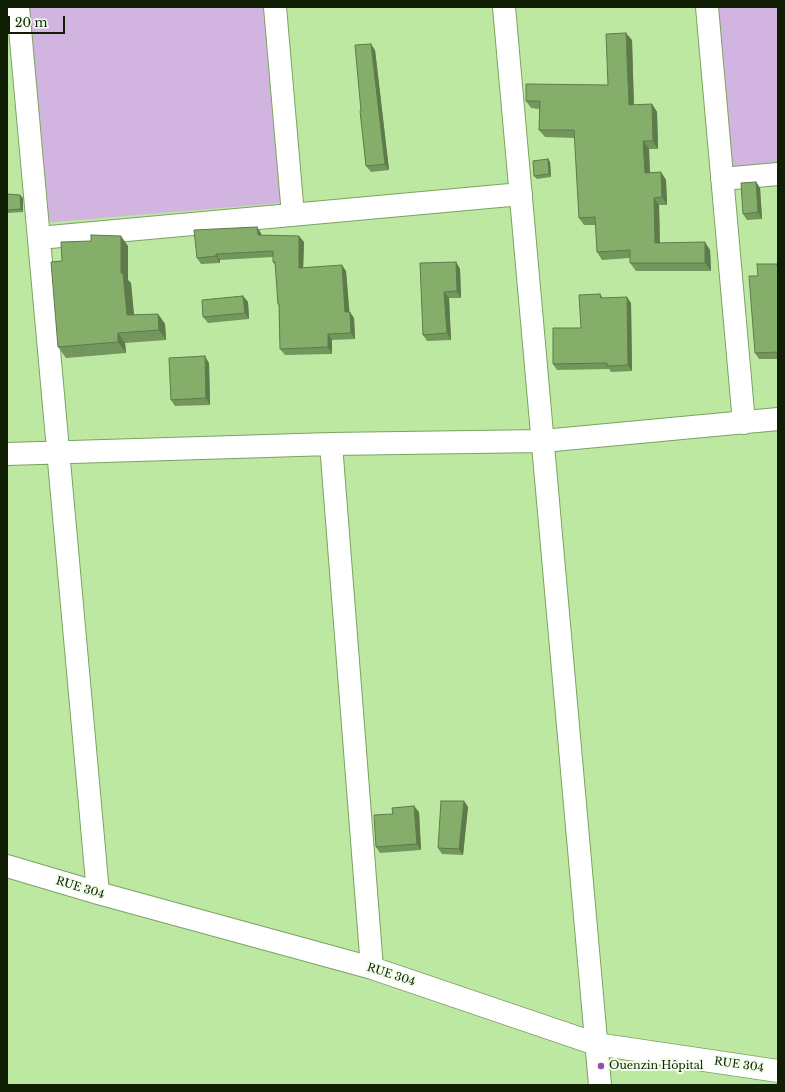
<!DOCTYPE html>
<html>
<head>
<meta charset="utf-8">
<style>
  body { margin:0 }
  #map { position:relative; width:785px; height:1092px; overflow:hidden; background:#bde8a2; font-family:"Libre Baskerville",serif }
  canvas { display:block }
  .frame { position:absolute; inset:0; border:8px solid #101f04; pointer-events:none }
  .scale { position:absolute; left:8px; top:16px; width:57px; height:18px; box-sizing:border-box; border:2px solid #101f04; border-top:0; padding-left:5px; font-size:12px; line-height:14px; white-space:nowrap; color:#101f04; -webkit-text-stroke:3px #f1ffea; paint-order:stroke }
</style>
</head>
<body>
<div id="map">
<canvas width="785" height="1092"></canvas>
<div class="frame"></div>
<div class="scale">20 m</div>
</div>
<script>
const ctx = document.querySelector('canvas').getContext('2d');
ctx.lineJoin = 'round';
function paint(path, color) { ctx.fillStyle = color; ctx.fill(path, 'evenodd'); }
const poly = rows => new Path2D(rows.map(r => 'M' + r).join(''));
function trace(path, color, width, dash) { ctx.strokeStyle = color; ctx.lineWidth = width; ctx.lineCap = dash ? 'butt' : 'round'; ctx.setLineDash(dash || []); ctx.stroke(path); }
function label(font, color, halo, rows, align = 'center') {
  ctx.font = font + ' "Libre Baskerville",serif'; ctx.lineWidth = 4; ctx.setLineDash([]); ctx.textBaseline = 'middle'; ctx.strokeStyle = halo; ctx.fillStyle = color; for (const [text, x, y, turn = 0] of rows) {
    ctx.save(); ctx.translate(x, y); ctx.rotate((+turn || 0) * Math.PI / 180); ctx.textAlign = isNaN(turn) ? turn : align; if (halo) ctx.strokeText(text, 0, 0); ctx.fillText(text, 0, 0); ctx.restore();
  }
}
paint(poly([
  [25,7,265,7,281,203,42,223],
  [716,7,778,7,778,164,729,168]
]), '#d1b4e0');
const minor = poly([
  [18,7,98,893],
  [275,7,293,215],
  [504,7,600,1085],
  [707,7,744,423],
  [722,179,778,174],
  [39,238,521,194],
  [331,444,372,968],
  [7,454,331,444,543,441,778,419],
  [7,866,98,893,372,968,596,1044,778,1071]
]);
trace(minor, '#7ba360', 24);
trace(minor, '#fff', 22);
paint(poly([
  [632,40,634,105,652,104,657,112,658,149,649,149,650,173,661,172,666,180,667,205,659,205,660,243,710,250,711,271,636,271,630,263,630,258,602,260,597,252,596,225,584,225,579,218,575,138,545,137,539,130,539,109,531,108,526,101,608,85],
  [375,50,389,170,371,172,366,166,361,111],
  [548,159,550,162,551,177,537,179,534,176],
  [756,182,760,188,762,219,747,220,743,214],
  [7,194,23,198,23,212,7,213],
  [261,233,261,235,304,242,303,268,346,271,349,312,354,318,355,339,332,340,332,354,285,355,280,349,279,306,278,304,276,266,273,262,273,257,220,260,220,263,201,264,197,258],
  [128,246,128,280,131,283,134,315,158,314,165,324,166,340,125,343,126,353,66,358,58,347,62,261],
  [456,262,460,269,461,298,449,298,451,340,427,341,423,335],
  [777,264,778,266,778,359,759,359,755,353,758,276],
  [600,294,603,298,631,303,632,371,611,372,609,369,557,370,553,364,581,328],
  [243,296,248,302,249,319,208,323,203,317],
  [209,363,210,405,175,406,171,400],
  [464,801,468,807,463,855,442,854,438,848],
  [419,812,421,850,380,853,376,847,393,814]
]), '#73965c');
paint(poly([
  [626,33,632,40,634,112,629,105],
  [371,44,375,50,389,170,385,164],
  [652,104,657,112,658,149,653,141],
  [643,141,649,149,650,180,645,173],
  [548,159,550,162,551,177,549,174],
  [661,172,666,180,667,205,662,197],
  [756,182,760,188,762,219,758,212],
  [20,195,23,198,23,212,21,209],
  [654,198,659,205,660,251,655,243],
  [257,227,261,233,262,242,258,235],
  [121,236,128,246,128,280,131,283,135,326,127,315,121,273],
  [299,236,304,242,303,274,299,268],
  [705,242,710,250,711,271,705,263],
  [216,254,220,260,220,263,216,256],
  [456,262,460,269,461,298,457,291],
  [342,265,346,271,350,318,345,312],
  [444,292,449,298,451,340,447,333],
  [243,296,248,302,249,319,245,313],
  [627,297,631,303,632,371,628,365],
  [350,312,354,318,355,339,351,333],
  [158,314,165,324,166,340,159,330],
  [118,333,125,343,126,353,118,342],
  [328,334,332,340,332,354,328,347],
  [205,356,209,363,210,405,206,398],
  [464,801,468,807,463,855,459,849],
  [414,806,419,812,421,850,417,844]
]), '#5e7a4b');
const building = poly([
  [626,33,629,105,652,104,653,141,643,141,645,173,661,172,662,197,654,198,655,243,705,242,705,263,630,263,630,250,597,252,595,217,579,218,574,130,539,130,540,101,526,101,526,84,608,85,606,34,626,33],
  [371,44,385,164,366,166,360,111,361,111,355,45,371,44],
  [548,159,549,174,534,176,533,161,548,159],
  [756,182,758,212,743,214,741,183,756,182],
  [7,194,20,195,21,209,7,210,7,194],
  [257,227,258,235,299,236,299,268,342,265,345,312,350,312,351,333,328,334,328,347,280,349,279,304,278,304,275,262,273,262,273,251,216,254,216,256,197,258,194,230,257,227],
  [91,235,121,236,121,273,123,273,127,315,158,314,159,330,118,333,118,342,58,347,51,262,62,261,61,242,91,241,91,235],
  [456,262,457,291,444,292,447,333,423,335,420,263,456,262],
  [757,264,777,264,777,266,778,266,778,352,755,353,749,276,758,276,757,264],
  [600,294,601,298,627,297,628,365,607,366,607,363,553,364,553,328,581,328,579,295,600,294],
  [243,296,245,313,203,317,202,300,243,296],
  [205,356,206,398,171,400,169,358,205,356],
  [441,801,464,801,459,849,438,848,441,801],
  [414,806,417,844,376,847,374,815,393,814,392,808,414,806]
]);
paint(building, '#86ae6b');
trace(building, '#5e7a4b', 1);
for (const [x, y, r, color] of [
  [601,1066,4,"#984bbc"]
]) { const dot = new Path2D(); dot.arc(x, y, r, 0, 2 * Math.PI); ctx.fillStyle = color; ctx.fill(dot); trace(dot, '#f1ffea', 1.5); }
label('11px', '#101f04', '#f1ffea', [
  ["RUE 304",80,888,17],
  ["RUE 304",391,975,18],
  ["RUE 304",739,1065,8]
]);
label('11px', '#101f04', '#f1ffea', [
  ["Ouenzin Hôpital",609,1066]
], 'left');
</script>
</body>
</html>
